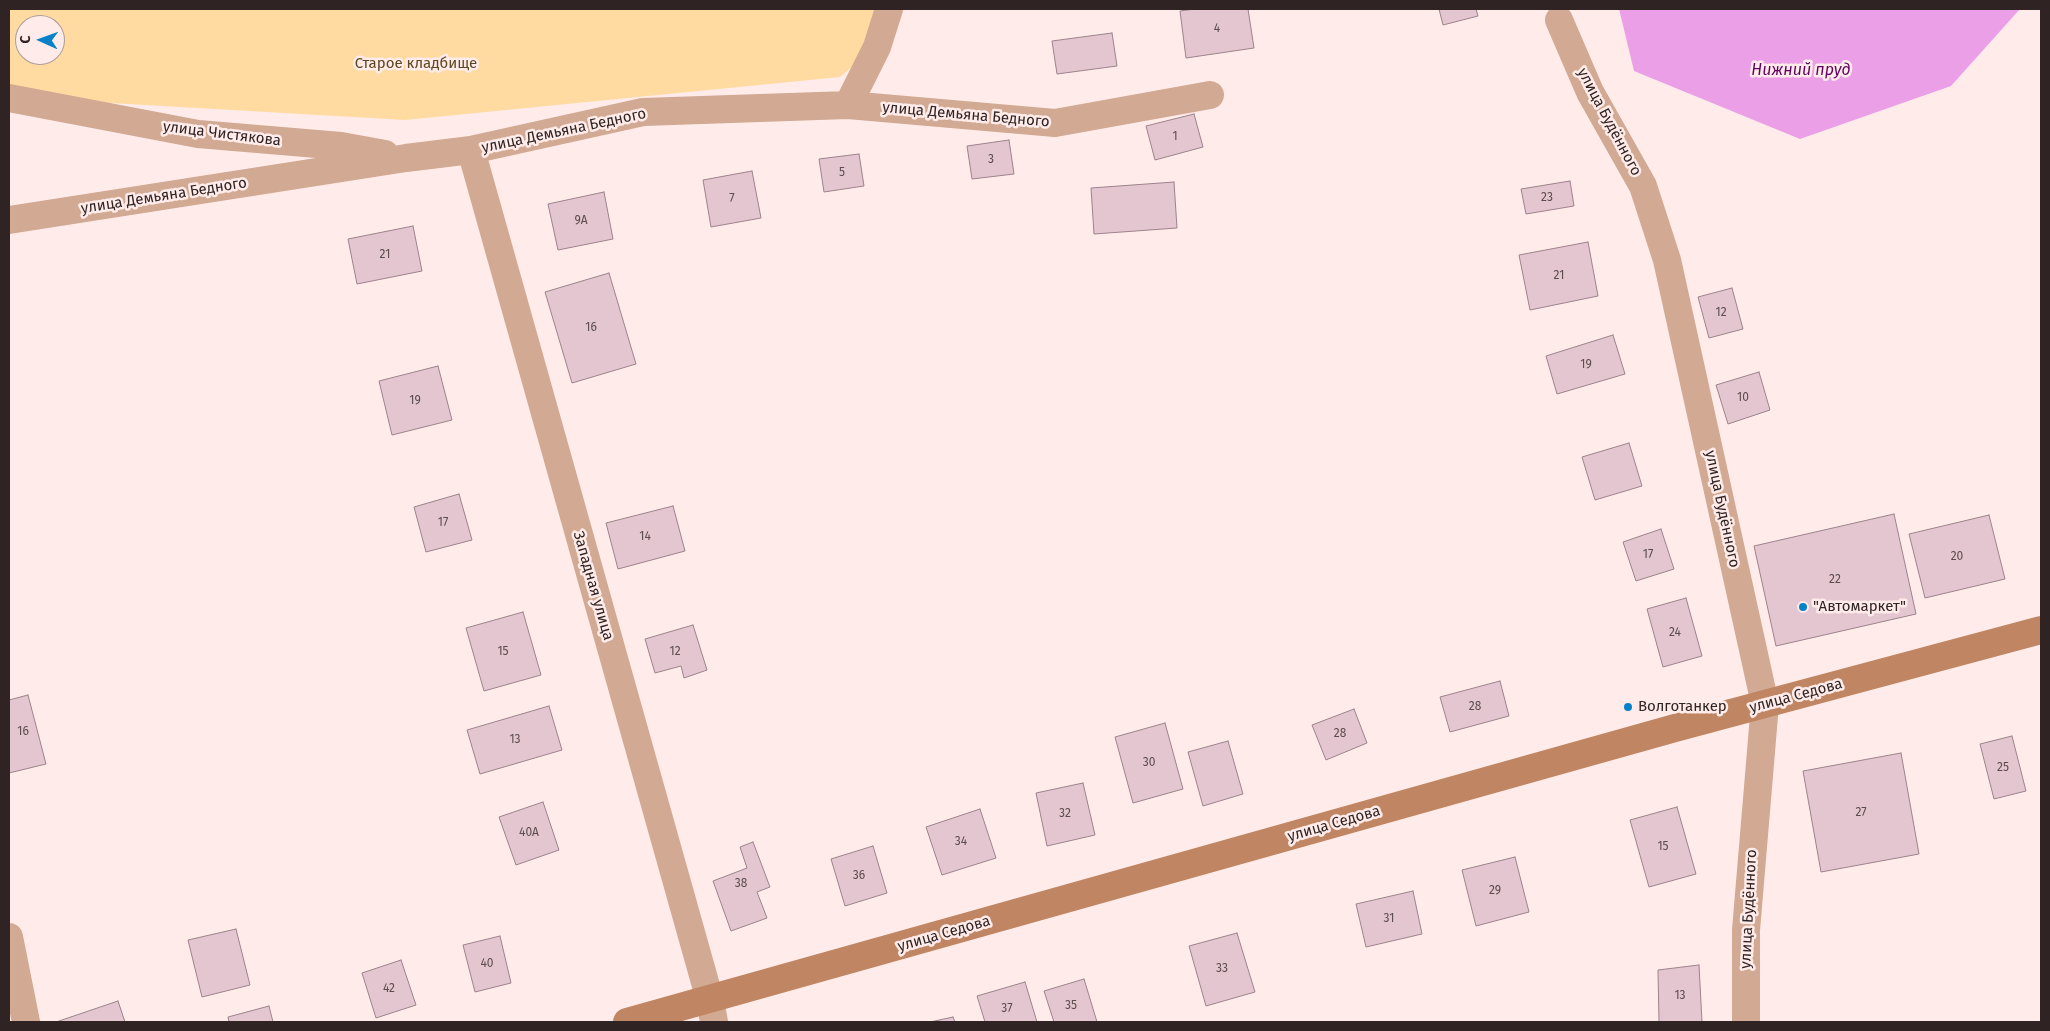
<!DOCTYPE html>
<html>
<head>
<meta charset="utf-8">
<style>
  body { margin:0 }
  #map { position:relative; width:2050px; height:1031px; overflow:hidden; background:#ffecea; font-family:"Fira Sans",sans-serif }
  canvas { display:block }
  .frame { position:absolute; inset:0; border:10px solid #2f2423; pointer-events:none }
  .north { position:absolute; left:15px; top:15px; width:50px; height:50px; box-sizing:border-box; background:#ffecea; border:1px solid #ac9c9a; border-radius:50%; rotate:272deg; font-size:14px; font-weight:700; line-height:20px; text-align:center; color:#2f2423 }
  .north::after { content:''; display:block; margin:auto; width:18px; height:22px; background:#0881c9; clip-path:polygon(50% 0,100% 100%,50% 72%,0 100%) }
</style>
</head>
<body>
<div id="map">
<canvas width="2050" height="1031"></canvas>
<div class="frame"></div>
<div class="north">С</div>
</div>
<script>
const ctx = document.querySelector('canvas').getContext('2d');
ctx.lineJoin = 'round';
function paint(path, color) { ctx.fillStyle = color; ctx.fill(path, 'evenodd'); }
const poly = rows => new Path2D(rows.map(r => 'M' + r).join(''));
function trace(path, color, width, dash) { ctx.strokeStyle = color; ctx.lineWidth = width; ctx.lineCap = dash ? 'butt' : 'round'; ctx.setLineDash(dash || []); ctx.stroke(path); }
function label(font, color, halo, rows, align = 'center') {
  ctx.font = font + ' "Fira Sans",sans-serif'; ctx.lineWidth = 5; ctx.setLineDash([]); ctx.textBaseline = 'middle'; ctx.strokeStyle = halo; ctx.fillStyle = color; for (const [text, x, y, turn = 0] of rows) {
    ctx.save(); ctx.translate(x, y); ctx.rotate((+turn || 0) * Math.PI / 180); ctx.textAlign = isNaN(turn) ? turn : align; if (halo) ctx.strokeText(text, 0, 0); ctx.fillText(text, 0, 0); ctx.restore();
  }
}
paint(poly([
  [9,9,876,9,860,60,840,77,405,120,24,98,9,94],
  [25,25,55,25,55,55,25,55]
]), '#ffdba1');
paint(poly([
  [1619,9,2020,9,1951,86,1800,139,1634,71]
]), '#eb9fe7');
const building = poly([
  [1195,9,1248,9,1254,48,1186,58,1180,11,1195,9],
  [1439,9,1476,9,1478,16,1443,25,1439,9],
  [1112,33,1117,66,1057,74,1052,41,1112,33],
  [1194,114,1203,147,1155,160,1146,126,1194,114],
  [1009,140,1014,174,972,179,967,146,1009,140],
  [859,154,864,186,824,192,819,159,859,154],
  [752,171,761,218,711,227,703,180,752,171],
  [1570,181,1574,206,1526,214,1521,189,1570,181],
  [1174,182,1177,228,1094,234,1091,188,1174,182],
  [604,192,613,239,558,250,548,204,604,192],
  [413,226,422,271,357,284,348,239,413,226],
  [1588,242,1598,296,1530,310,1519,255,1588,242],
  [609,273,636,364,572,383,545,292,609,273],
  [1732,288,1743,329,1709,338,1698,297,1732,288],
  [1613,335,1625,374,1557,394,1546,356,1613,335],
  [438,366,452,420,392,435,379,381,438,366],
  [1759,372,1770,410,1728,424,1716,385,1759,372],
  [1629,443,1642,486,1595,500,1582,457,1629,443],
  [459,494,472,540,426,552,414,507,459,494],
  [673,506,685,551,618,569,606,523,673,506],
  [1894,514,1916,614,1776,646,1754,546,1894,514],
  [1989,515,2005,579,1925,598,1909,534,1989,515],
  [1661,529,1674,569,1636,581,1623,542,1661,529],
  [1686,598,1702,656,1663,667,1647,609,1686,598],
  [523,612,541,675,484,691,466,628,523,612],
  [693,625,707,670,684,678,681,666,655,673,645,639,693,625],
  [1500,681,1509,716,1450,732,1440,697,1500,681],
  [28,695,46,764,9,773,9,700,28,695],
  [549,706,562,750,480,774,467,730,549,706],
  [1354,709,1367,743,1326,760,1312,725,1354,709],
  [1165,723,1183,789,1133,803,1115,737,1165,723],
  [2012,736,2026,791,1994,799,1980,744,2012,736],
  [1228,741,1243,794,1203,806,1188,752,1228,741],
  [1901,753,1919,854,1821,872,1803,771,1901,753],
  [1083,783,1095,835,1047,846,1036,793,1083,783],
  [543,802,559,850,516,865,499,817,543,802],
  [1677,807,1696,874,1649,887,1630,820,1677,807],
  [980,809,996,858,942,875,926,827,980,809],
  [753,842,770,887,757,892,767,918,731,931,713,881,747,868,740,847,753,842],
  [873,846,887,893,845,906,831,859,873,846],
  [1515,857,1529,912,1476,926,1462,870,1515,857],
  [1413,891,1422,934,1366,947,1356,904,1413,891],
  [236,929,250,985,202,997,188,940,236,929],
  [1237,933,1255,992,1206,1006,1189,946,1237,933],
  [500,936,511,983,475,992,463,945,500,936],
  [401,960,416,1005,376,1018,362,973,401,960],
  [1699,965,1702,1022,1659,1022,1658,970,1699,965],
  [1084,979,1097,1022,1054,1022,1044,991,1084,979],
  [1025,982,1037,1022,985,1022,977,996,1025,982],
  [118,1001,125,1022,56,1022,118,1001],
  [269,1006,273,1022,229,1022,228,1017,269,1006],
  [953,1017,955,1022,930,1022,953,1017]
]);
paint(building, '#e3c6cf');
trace(building, '#9d828b', 1);
trace(poly([
  [1559,20,1590,92,1643,186,1667,260,1765,704,1746,930,1746,1022],
  [9,98,198,134,341,146,385,154],
  [848,105,877,47,889,9],
  [471,150,710,1000,714,1022],
  [9,220,406,158,471,150,643,112,848,105,1055,123,1210,95],
  [9,937,26,1022]
]), '#d2a992', 28);
trace(poly([
  [627,1022,1675,728,2041,630]
]), '#c08562', 28);
for (const [x, y, r, color] of [
  [1803,607,5,"#0881c9"],
  [1628,707,5,"#0881c9"]
]) { const dot = new Path2D(); dot.arc(x, y, r, 0, 2 * Math.PI); ctx.fillStyle = color; ctx.fill(dot); trace(dot, '#ffecea', 2); }
label('12px', '#5c4c4e', null, [
  ["4",1217,29],
  ["1",1175,137],
  ["3",991,160],
  ["5",842,173],
  ["23",1547,198],
  ["7",732,199],
  ["9А",581,221],
  ["21",385,255],
  ["21",1559,276],
  ["12",1721,313],
  ["16",591,328],
  ["19",1586,365],
  ["10",1743,398],
  ["19",415,401],
  ["17",443,523],
  ["14",645,537],
  ["17",1648,555],
  ["20",1957,557],
  ["22",1835,580],
  ["24",1675,633],
  ["15",503,652],
  ["12",675,652],
  ["28",1475,707],
  ["16",23,732],
  ["28",1340,734],
  ["13",515,740],
  ["30",1149,763],
  ["25",2003,768],
  ["27",1861,813],
  ["32",1065,814],
  ["40А",529,833],
  ["34",961,842],
  ["15",1663,847],
  ["36",859,876],
  ["38",741,884],
  ["29",1495,891],
  ["31",1389,919],
  ["40",487,964],
  ["33",1222,969],
  ["42",389,989],
  ["13",1680,996],
  ["35",1071,1006],
  ["37",1007,1009]
]);
label('15px', '#5d471f', '#ffecea', [
  ["Старое кладбище",416,64]
]);
label('15px', '#2f2423', '#ffecea', [
  ["улица Демьяна Бедного",966,115,5],
  ["улица Будённого",1609,122,62],
  ["улица Демьяна Бедного",564,131,-12],
  ["улица Чистякова",222,134,7],
  ["улица Демьяна Бедного",164,196,-9],
  ["улица Будённого",1722,509,78],
  ["Западная улица",593,586,74],
  ["улица Седова",1796,696,-15],
  ["улица Седова",1334,824,-16],
  ["улица Будённого",1749,909,-87],
  ["улица Седова",944,934,-16]
]);
label('15px', '#2f2423', '#ffecea', [
  ["\"Автомаркет\"",1813,607],
  ["Волготанкер",1638,707]
], 'left');
label('italic 16px', '#610161', '#ffecea', [
  ["Нижний пруд",1801,71]
]);
</script>
</body>
</html>
